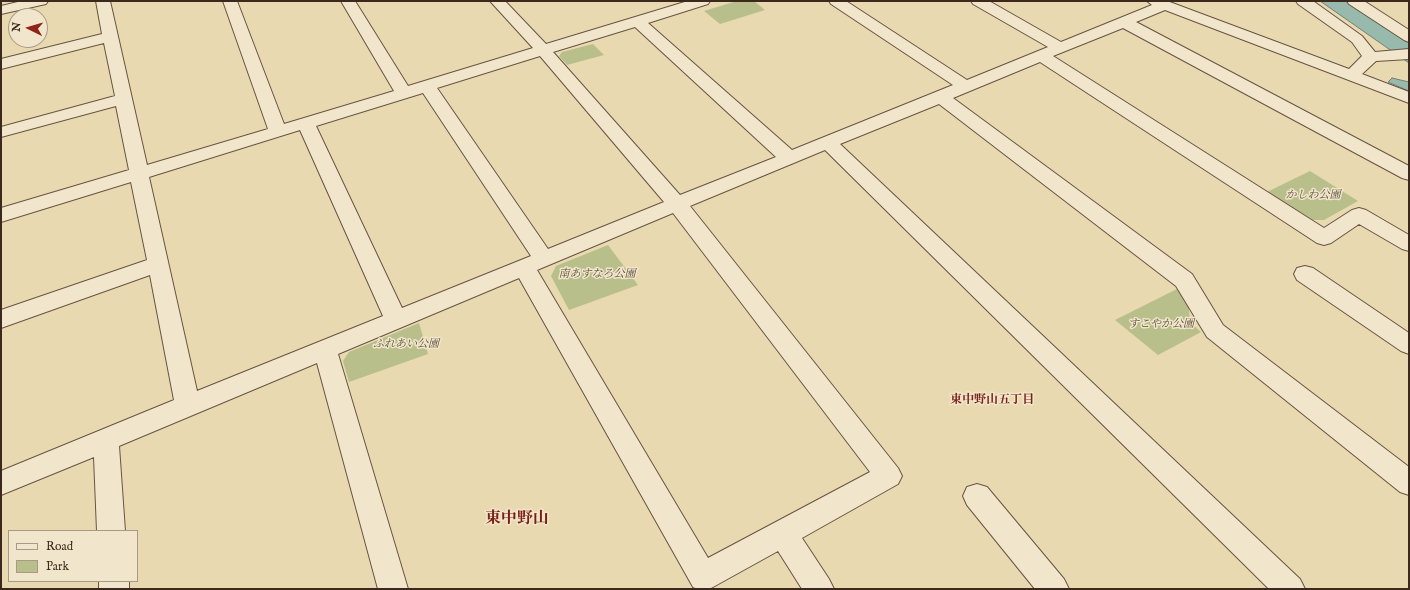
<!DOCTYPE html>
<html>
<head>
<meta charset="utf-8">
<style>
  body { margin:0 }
  #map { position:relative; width:1410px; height:590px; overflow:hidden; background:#e9d9b0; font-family:"IM FELL English",serif }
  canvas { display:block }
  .frame { position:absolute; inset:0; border:2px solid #3c281c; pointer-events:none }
  .legend { position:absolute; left:8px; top:530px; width:130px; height:52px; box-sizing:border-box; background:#f1e6cc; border:1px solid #a99a86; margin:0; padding:5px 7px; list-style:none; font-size:12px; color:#3c281c }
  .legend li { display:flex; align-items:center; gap:8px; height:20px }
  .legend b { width:20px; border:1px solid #a99a86 }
  .north { position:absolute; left:8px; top:8px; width:40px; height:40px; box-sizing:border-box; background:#f1e6cc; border:1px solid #a99a86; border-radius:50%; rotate:275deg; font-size:11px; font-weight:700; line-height:16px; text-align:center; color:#3c281c }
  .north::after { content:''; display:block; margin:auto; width:14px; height:18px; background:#8f2418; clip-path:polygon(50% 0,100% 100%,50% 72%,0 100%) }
</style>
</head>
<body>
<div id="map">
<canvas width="1410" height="590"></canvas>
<div class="frame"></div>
<ul class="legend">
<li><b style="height:5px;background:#f1e6cc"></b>Road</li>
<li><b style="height:11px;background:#b8bf8a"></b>Park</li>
</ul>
<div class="north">N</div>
</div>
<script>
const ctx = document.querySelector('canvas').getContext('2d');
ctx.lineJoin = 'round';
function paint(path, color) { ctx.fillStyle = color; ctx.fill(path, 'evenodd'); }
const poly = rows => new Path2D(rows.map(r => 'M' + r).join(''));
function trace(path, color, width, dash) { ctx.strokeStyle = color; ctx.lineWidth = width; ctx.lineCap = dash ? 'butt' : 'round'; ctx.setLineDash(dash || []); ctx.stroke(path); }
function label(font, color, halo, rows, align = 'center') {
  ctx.font = font + ' "IM FELL English","Noto Serif JP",serif'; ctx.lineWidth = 3; ctx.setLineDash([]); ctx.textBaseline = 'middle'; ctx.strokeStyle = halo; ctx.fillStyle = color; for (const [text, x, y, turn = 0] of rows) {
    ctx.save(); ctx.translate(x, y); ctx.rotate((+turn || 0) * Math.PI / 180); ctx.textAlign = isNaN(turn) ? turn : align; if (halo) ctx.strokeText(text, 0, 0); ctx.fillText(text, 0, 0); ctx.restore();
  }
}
paint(poly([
  [737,1,754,1,765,10,720,24,704,11],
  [593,44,604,55,567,65,559,56,562,52],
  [1310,171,1358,201,1324,220,1313,220,1267,192],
  [608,245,638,285,569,310,551,276,556,266],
  [1177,289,1188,298,1190,322,1201,332,1158,355,1115,320],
  [419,323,428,354,349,382,343,361,349,352]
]), '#b8bf8a');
const water = poly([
  [1320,1,1345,1,1409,43,1409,63,1320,1],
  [1392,78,1409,82,1409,91,1388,82,1392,78]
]);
paint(water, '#97baac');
trace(water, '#738072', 1);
const minor = poly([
  [22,1,48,1,46,4,1,14,1,6,22,1],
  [96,1,110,1,147,165,268,129,223,1,237,1,284,124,394,91,341,1,355,1,408,86,533,48,490,1,505,1,546,44,688,1,710,1,708,4,648,23,792,150,953,85,831,4,829,1,846,1,967,80,1048,47,973,4,971,1,989,1,1061,42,1152,5,1147,1,1167,1,1349,69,1362,56,1352,42,1298,4,1296,1,1313,1,1362,36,1375,52,1409,49,1409,59,1376,61,1362,74,1409,92,1409,103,1165,10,1136,22,1409,166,1409,180,1402,178,1123,28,1053,56,1324,228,1352,210,1359,208,1366,210,1409,235,1409,251,1402,249,1359,224,1331,243,1324,245,1317,243,1040,62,953,98,1192,274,1223,325,1409,467,1409,495,1400,492,1207,337,1176,286,939,104,840,144,1300,579,1305,589,1269,589,825,150,690,206,898,468,902,476,898,484,802,538,829,579,834,589,802,589,778,551,713,587,709,589,697,589,693,587,519,278,338,354,408,589,378,589,317,363,119,446,125,531,97,531,94,457,1,495,1,471,174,400,150,275,1,328,1,310,147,260,131,182,1,222,1,208,129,170,116,106,1,137,1,127,115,96,104,43,1,69,1,59,102,34,96,1],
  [635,27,776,157,680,195,553,52,635,27],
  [540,56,664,202,548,249,437,88,540,56],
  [423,93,531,256,402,308,316,126,423,93],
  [300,130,383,316,197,391,149,177,300,130],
  [673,213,870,472,708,558,537,270,673,213],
  [1347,1,1364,1,1409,30,1409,42,1404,40,1349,4,1347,1],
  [1305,266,1313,268,1409,333,1409,354,1401,351,1297,280,1294,274,1297,268,1305,266],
  [977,484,987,487,1064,579,1069,589,1035,589,967,505,963,496,967,487,977,484],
  [99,581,129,581,129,589,99,589,99,581]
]);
trace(minor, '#675441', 2);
paint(minor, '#f1e6cc');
label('italic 11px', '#5b4e38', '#f1e6cc', [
  ["かしわ公園",1313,196],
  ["南あすなろ公園",597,275],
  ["すこやか公園",1161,325],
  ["ふれあい公園",406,345]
]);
label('bold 12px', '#7a1f14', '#f1e6cc', [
  ["東中野山五丁目",992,401]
]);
label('bold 16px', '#7a1f14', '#f1e6cc', [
  ["東中野山",517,520]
]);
</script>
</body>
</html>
